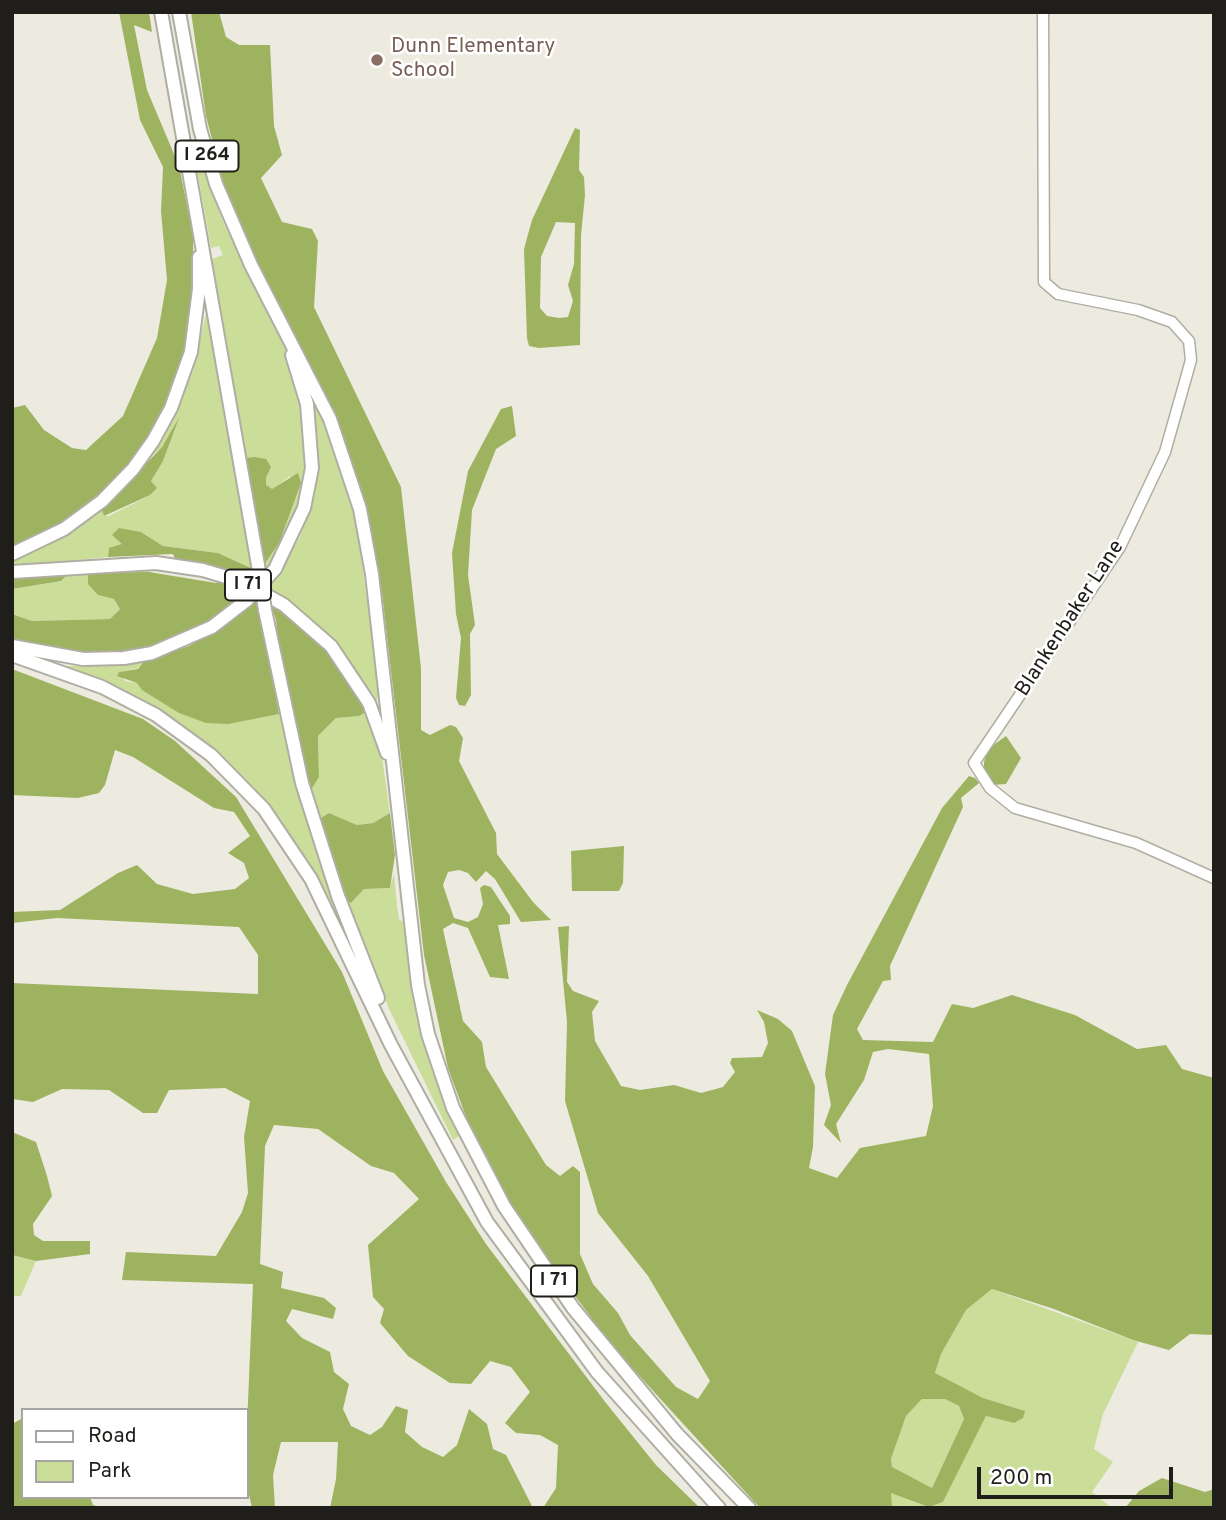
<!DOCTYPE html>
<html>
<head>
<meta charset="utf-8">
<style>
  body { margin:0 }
  #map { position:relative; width:1226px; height:1520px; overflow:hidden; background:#edebdf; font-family:Overpass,sans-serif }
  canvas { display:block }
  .frame { position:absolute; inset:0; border:14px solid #1f1e1a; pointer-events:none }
  .legend { position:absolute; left:21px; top:1408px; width:228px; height:91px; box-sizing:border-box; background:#fff; border:2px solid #a5a5a3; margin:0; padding:9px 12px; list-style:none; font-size:21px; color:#1f1e1a }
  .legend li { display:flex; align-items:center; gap:14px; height:35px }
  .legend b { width:35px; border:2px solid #a5a5a3 }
  .scale { position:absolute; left:977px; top:1467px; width:196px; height:32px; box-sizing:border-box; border:4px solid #1f1e1a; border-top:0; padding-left:9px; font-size:21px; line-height:24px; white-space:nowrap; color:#1f1e1a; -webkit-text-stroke:5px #fff; paint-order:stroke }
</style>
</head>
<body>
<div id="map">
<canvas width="1226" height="1520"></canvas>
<div class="frame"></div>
<ul class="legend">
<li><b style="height:9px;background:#fff"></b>Road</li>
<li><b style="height:19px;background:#cade9a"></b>Park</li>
</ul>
<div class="scale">200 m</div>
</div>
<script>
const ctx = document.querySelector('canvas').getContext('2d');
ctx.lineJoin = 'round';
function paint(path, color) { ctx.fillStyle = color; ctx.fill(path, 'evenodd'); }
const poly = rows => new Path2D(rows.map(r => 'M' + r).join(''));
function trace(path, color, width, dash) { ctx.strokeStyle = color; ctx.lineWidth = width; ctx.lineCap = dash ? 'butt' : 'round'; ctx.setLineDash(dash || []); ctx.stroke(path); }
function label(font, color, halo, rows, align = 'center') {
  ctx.font = font + ' Overpass,sans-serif'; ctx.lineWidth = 5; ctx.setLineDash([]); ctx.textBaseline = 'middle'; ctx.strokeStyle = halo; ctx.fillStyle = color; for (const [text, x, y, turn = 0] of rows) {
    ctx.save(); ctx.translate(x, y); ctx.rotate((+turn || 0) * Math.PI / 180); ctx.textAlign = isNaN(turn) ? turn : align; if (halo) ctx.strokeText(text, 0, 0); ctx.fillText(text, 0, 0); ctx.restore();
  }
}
paint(poly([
  [197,151,224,224,288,355,308,431,305,492,265,572,264,565,279,543,290,476,272,490,266,485,266,478,271,467,254,457,246,458,212,259,223,255,219,246,211,248,194,152],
  [207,310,253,569,218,553,163,546,141,532,118,548,109,548,108,557,12,567,12,558,73,532,102,510,104,516,109,516,150,495,156,488,151,481,163,461,180,417,162,447,146,461,166,430,193,371],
  [308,387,326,421,354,504,380,696,377,700,334,640,309,617,268,588,300,537,314,491,316,424],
  [88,573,98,595,114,599,120,609,110,619,32,621,12,614,12,589,61,581,68,574],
  [145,660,138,668,119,672,125,681,137,683,143,690,229,724,279,714,317,856,350,946,294,842,241,775,221,757,103,683,66,666,125,665],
  [366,712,381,750,390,813,373,823,357,825,329,813,319,819,311,790,319,777,318,736,336,718,359,716],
  [394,874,397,906,399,919,403,922,421,1034,443,1099,459,1136,453,1140,389,1009,346,900,351,903,364,889,390,888],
  [12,1255,36,1261,21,1296,12,1296],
  [992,1289,1138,1342,1103,1414,1094,1449,1113,1462,1092,1492,1112,1508,892,1508,890,1492,929,1507,943,1502,986,1416,1014,1423,1024,1411,983,1398,935,1374,941,1354,966,1310],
  [922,1399,945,1399,959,1406,964,1419,932,1488,892,1468,891,1459,906,1416]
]), '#cade9a');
paint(poly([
  [119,12,149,12,152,32,134,25,147,90,179,166,193,235,193,290,187,338,174,389,154,431,118,480,54,531,12,549,12,408,25,405,44,430,72,448,86,450,123,416,157,338,167,280,161,211,163,167,140,120],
  [191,12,219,12,226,37,239,45,270,45,274,126,282,155,261,178,282,222,312,229,318,241,314,307,401,487,421,668,421,730,430,735,450,725,456,727,463,738,459,761,496,833,497,854,533,902,551,920,521,922,495,879,486,871,476,882,468,873,459,870,448,872,443,885,454,918,468,922,478,917,483,904,480,888,484,885,491,887,510,916,510,924,498,925,509,979,490,977,468,928,453,923,443,929,463,1021,482,1042,486,1067,546,1165,560,1176,573,1166,580,1172,580,1254,593,1284,618,1313,630,1335,676,1387,698,1399,710,1381,648,1276,598,1213,565,1101,567,1022,558,927,569,926,567,982,573,991,599,1001,592,1012,595,1041,621,1086,640,1090,674,1085,701,1093,723,1087,735,1072,730,1063,732,1058,762,1057,768,1043,764,1022,757,1010,778,1019,792,1031,815,1086,813,1147,809,1168,837,1178,860,1148,926,1136,933,1106,929,1054,888,1049,873,1052,864,1080,836,1124,841,1143,824,1125,831,1105,825,1074,833,1015,847,985,942,808,969,776,975,778,979,783,961,798,963,807,890,966,891,980,883,981,857,1029,863,1040,933,1042,952,1004,973,1008,1012,995,1075,1015,1137,1049,1166,1045,1182,1069,1214,1078,1214,1335,1190,1334,1169,1350,1133,1340,1054,1309,992,1289,966,1310,941,1354,935,1373,983,1398,1025,1411,1023,1418,1014,1423,986,1416,943,1502,929,1507,891,1493,892,1508,760,1508,613,1347,517,1218,472,1133,448,1068,424,955,382,593,370,527,335,413,246,243,225,189,206,116],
  [922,1399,945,1399,959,1406,964,1419,932,1488,892,1467,891,1459,906,1416],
  [575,128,580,130,579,170,584,177,585,195,581,235,580,345,539,348,529,346,527,338,524,249,532,220],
  [556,222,575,223,574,264,568,285,573,301,568,317,559,318,547,316,540,308,541,257],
  [512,406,516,436,496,449,472,510,468,575,475,625,470,634,471,695,465,706,459,705,456,698,461,638,456,614,452,553,468,471,501,409],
  [180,416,163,461,151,481,157,488,150,495,104,516,102,510,162,447],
  [254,457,266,459,271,467,266,478,266,485,272,489,298,473,301,483,279,543,264,565,246,458],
  [119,528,141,532,163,546,218,553,253,569,255,581,227,570,175,559,173,554,108,557,109,548,122,544,112,535],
  [149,572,216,583,222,581,248,592,223,614,189,635,137,652,96,655,12,641,12,614,32,621,110,619,120,609,114,599,98,595,88,584,88,573],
  [68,574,61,581,12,589,12,578],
  [258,598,279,714,229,724,206,723,179,713,142,690,137,683,117,676,119,672,138,669,145,660,189,646,212,633],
  [270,601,298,622,334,658,366,712,359,716,336,718,318,736,319,777,311,790,281,663,276,620],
  [12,669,143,719,175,741,236,797,342,972,383,1071,446,1182,486,1244,606,1403,656,1465,700,1508,543,1508,556,1488,558,1445,540,1435,516,1433,505,1423,530,1392,511,1367,490,1361,471,1384,450,1383,408,1356,380,1323,384,1309,373,1297,368,1245,419,1199,394,1173,371,1166,318,1129,274,1125,265,1146,260,1264,283,1272,281,1288,324,1298,336,1308,333,1319,292,1309,286,1321,302,1338,330,1352,334,1372,349,1384,343,1409,351,1426,370,1435,382,1427,396,1406,408,1410,405,1432,422,1447,443,1457,457,1445,469,1409,487,1424,493,1449,506,1455,533,1508,330,1508,336,1479,338,1442,281,1442,273,1475,275,1508,252,1508,247,1486,247,1425,253,1284,122,1280,126,1252,216,1256,242,1212,248,1193,244,1137,250,1101,225,1088,169,1090,157,1113,143,1113,109,1090,62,1089,33,1102,12,1099,12,983,258,994,258,955,239,927,57,918,12,923,12,912,60,910,118,873,137,865,157,884,193,894,235,889,249,878,244,863,228,853,250,836,234,812,214,808,133,757,115,750,105,785,99,793,78,798,12,795],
  [1006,736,1021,758,1006,784,993,785,984,770,984,762,988,749],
  [329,813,357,825,373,823,390,813,395,855,390,888,364,889,351,903,346,900,319,819],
  [624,846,623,883,619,891,572,891,571,851],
  [12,1132,36,1142,47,1176,52,1196,33,1224,34,1235,43,1241,90,1241,90,1254,36,1261,12,1255],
  [23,1418,23,1497,90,1497,93,1505,104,1508,12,1508,12,1424],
  [1162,1478,1205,1492,1214,1489,1214,1508,1125,1508,1139,1491]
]), '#9db360');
const secondary = poly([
  [1043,12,1044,282,1058,294,1138,310,1172,322,1189,341,1191,360,1165,452,1120,547,974,763,990,788,1015,808,1136,843,1214,878]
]);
const highway = poly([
  [161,12,258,565],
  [179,12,200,129,216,184,251,265,330,419,360,509,372,574,418,985,428,1034,453,1108,504,1206,573,1308,677,1434,749,1508],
  [12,554,64,529,102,501,133,469,153,441,171,408,191,352,199,289,199,257],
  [275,569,304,508,312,468,307,404,292,355],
  [12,572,156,563,203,570,243,582,284,605,331,646,369,703,387,753],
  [265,610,302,783,338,896,378,998],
  [12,646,83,659,124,658,152,653,212,627,247,600],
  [12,655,102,687,156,715,211,755,264,809,311,879,391,1045,487,1222,597,1372,719,1508]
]);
trace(secondary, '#b0aea3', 13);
trace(highway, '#b0aea3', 16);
trace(secondary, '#fff', 10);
trace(highway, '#fff', 12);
const highwayBridge = poly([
  [258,565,265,610],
  [247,600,275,569]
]);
trace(highwayBridge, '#b0aea3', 16, []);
trace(highwayBridge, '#fff', 12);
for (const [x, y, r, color] of [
  [377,60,7,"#8d6e63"]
]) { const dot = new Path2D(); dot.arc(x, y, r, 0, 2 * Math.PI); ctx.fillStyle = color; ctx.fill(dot); trace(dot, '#fff', 2.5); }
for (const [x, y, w] of [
  [207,156,63],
  [248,585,46],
  [554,1281,46]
]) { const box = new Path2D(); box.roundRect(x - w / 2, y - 15.5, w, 31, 5); ctx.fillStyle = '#fff'; ctx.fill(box); trace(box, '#1f1e1a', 2); }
label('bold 19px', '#1f1e1a', null, [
  ["I 264",207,156],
  ["I 71",248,585],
  ["I 71",554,1281]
]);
label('21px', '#785e54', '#fff', [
  ["Dunn Elementary",391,48],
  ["School",391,72]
], 'left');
label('21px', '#1f1e1a', '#fff', [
  ["Blankenbaker Lane",1071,619,-57]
]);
</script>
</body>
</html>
